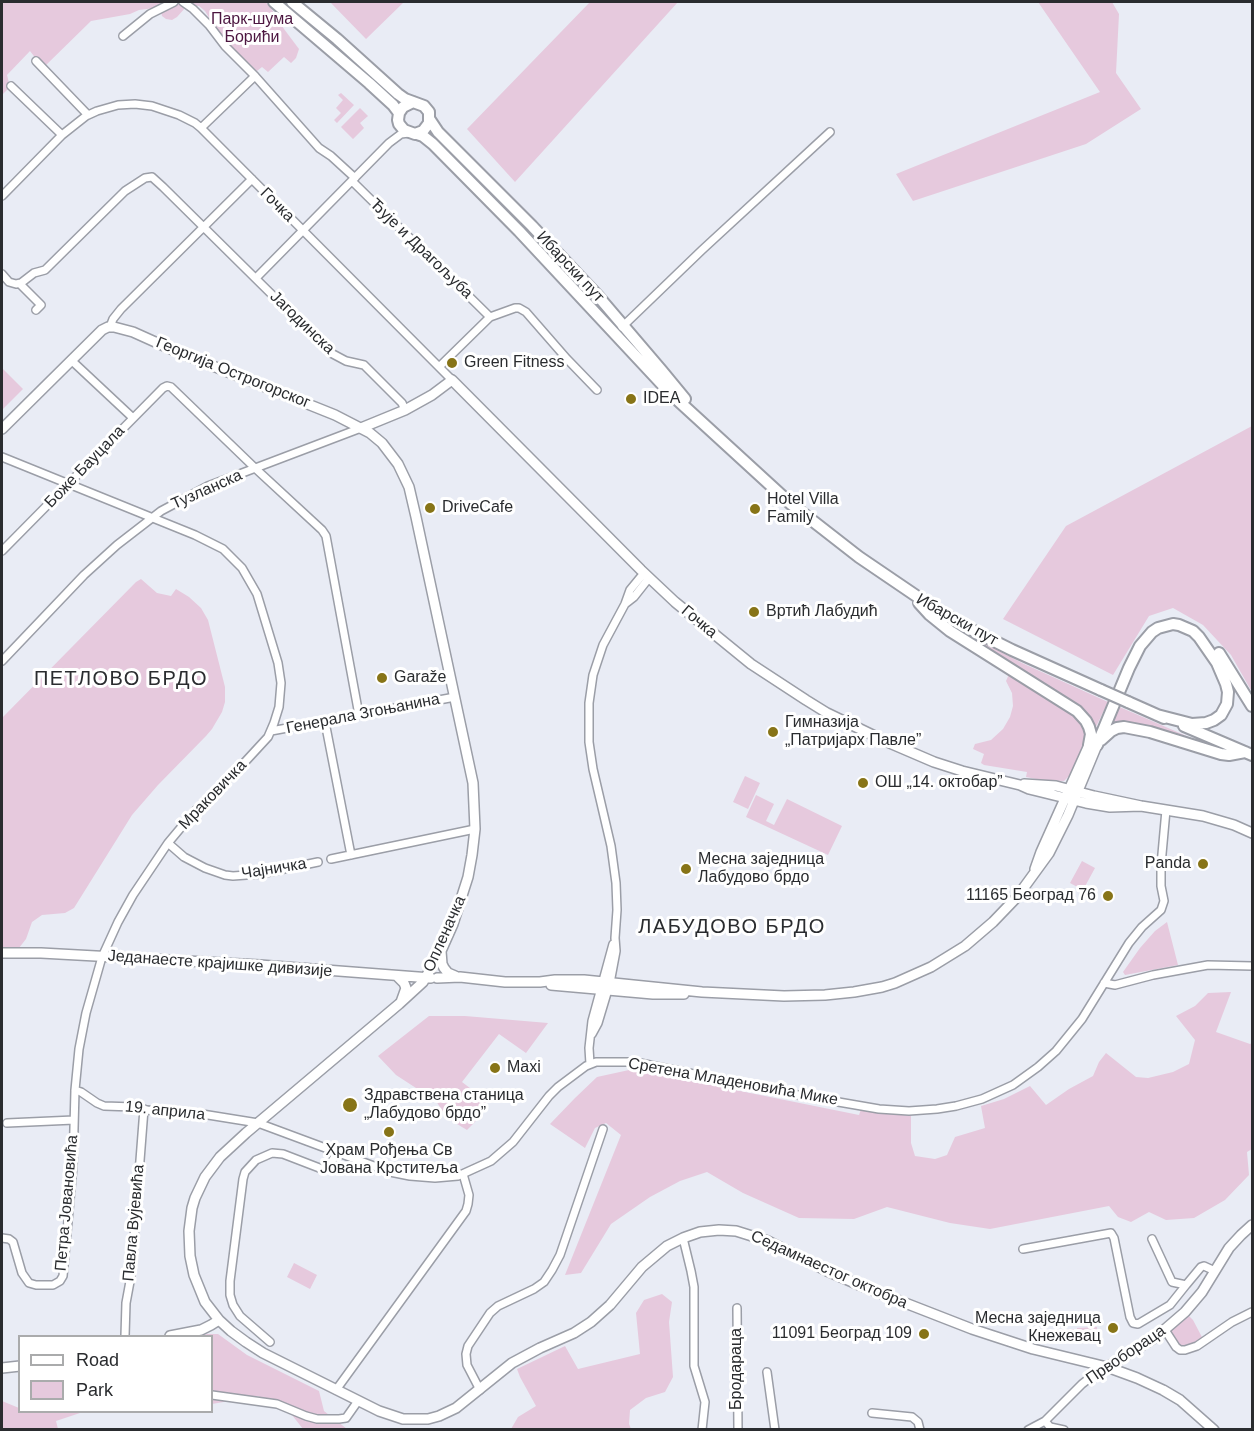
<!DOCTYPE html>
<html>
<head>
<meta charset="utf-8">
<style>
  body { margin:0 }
  #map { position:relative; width:1254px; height:1431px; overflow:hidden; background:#e9ecf5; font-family:Helvetica,sans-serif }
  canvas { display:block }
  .frame { position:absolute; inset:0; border:3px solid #2a2c2f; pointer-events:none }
  .legend { position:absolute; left:18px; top:1335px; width:195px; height:78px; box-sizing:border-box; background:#fff; border:2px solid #aaabac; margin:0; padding:8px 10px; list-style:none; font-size:18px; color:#2a2c2f }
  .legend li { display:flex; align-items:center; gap:12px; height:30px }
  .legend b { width:30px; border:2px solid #aaabac }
</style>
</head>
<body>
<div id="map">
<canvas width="1254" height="1431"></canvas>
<div class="frame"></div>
<ul class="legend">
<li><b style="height:8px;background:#fff"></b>Road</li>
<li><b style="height:16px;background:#e6c9dd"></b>Park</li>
</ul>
</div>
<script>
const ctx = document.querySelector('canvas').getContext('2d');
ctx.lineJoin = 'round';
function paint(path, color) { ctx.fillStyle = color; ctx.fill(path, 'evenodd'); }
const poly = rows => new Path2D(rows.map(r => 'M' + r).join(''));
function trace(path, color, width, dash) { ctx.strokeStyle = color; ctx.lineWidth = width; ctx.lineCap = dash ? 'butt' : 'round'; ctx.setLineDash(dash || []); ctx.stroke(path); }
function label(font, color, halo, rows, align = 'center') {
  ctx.font = font + ' Helvetica,sans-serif'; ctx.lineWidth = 6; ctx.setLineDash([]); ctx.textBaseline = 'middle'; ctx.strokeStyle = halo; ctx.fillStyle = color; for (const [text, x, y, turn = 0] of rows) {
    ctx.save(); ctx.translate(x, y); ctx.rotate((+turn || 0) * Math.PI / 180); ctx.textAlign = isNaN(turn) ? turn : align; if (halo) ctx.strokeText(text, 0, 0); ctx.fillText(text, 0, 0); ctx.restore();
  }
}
paint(poly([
  [2,2,265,2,269,5,284,29,299,49,296,58,291,63,284,57,268,72,262,67,257,71,220,36,205,11,199,6,186,7,177,17,172,20,166,19,162,16,161,12,162,7,139,10,130,14,91,21,43,68,30,51,7,75,10,87,2,95],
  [330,2,404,2,366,39],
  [590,2,678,2,515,182,467,129],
  [1038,2,1112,2,1119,14,1116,73,1141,109,1086,144,913,201,896,174,1100,92],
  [341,93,354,105,337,123,334,120,341,113,336,108,343,100,338,95],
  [360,108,368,116,360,123,364,128,353,139,341,127],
  [3,369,23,389,2,410,2,371],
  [1252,426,1252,692,1231,655,1203,625,1173,608,1149,616,1113,675,1003,619,1066,526],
  [141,579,157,593,171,596,176,589,189,597,201,608,208,620,225,687,225,702,222,712,212,729,206,736,158,785,132,815,74,908,65,913,42,915,32,922,26,939,15,953,2,951,2,718,136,582],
  [939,619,1022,663,1108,702,1092,735,1089,722],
  [1010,672,1079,716,1088,738,1069,776,1064,781,1041,780,1026,777,1027,772,984,765,981,763,984,754,973,749,975,744,991,740,1003,729,1010,717,1013,706,1012,693,1006,681],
  [1115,705,1212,747,1150,729,1103,735],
  [745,776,760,783,748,809,733,802],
  [756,795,774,804,766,821,774,825,787,799,842,826,828,855,746,817],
  [1082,861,1095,868,1083,890,1070,883],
  [1167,922,1178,965,1125,975,1123,972,1140,948,1155,931],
  [1231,992,1216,1032,1250,1044,1252,1043,1252,1149,1247,1152,1249,1175,1225,1200,1194,1218,1166,1220,1149,1212,1131,1222,1118,1217,1109,1206,990,1229,950,1223,887,1207,854,1219,799,1218,743,1193,707,1172,680,1181,650,1197,611,1224,581,1273,565,1275,621,1135,606,1123,595,1128,585,1148,550,1124,575,1098,597,1077,629,1070,666,1076,859,1115,861,1109,911,1116,911,1143,915,1156,935,1159,947,1155,955,1137,985,1128,981,1106,1004,1099,1030,1086,1046,1105,1069,1089,1093,1076,1099,1062,1106,1053,1136,1077,1148,1078,1173,1072,1189,1064,1195,1040,1176,1016,1195,1006,1208,993],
  [429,1016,465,1016,548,1023,526,1053,499,1034,462,1082,487,1101,475,1122,467,1130,447,1118,436,1101,396,1075,378,1056],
  [294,1263,317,1275,310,1289,287,1277],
  [662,1294,672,1302,669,1322,673,1377,665,1392,646,1398,630,1410,629,1424,631,1429,511,1429,518,1417,536,1406,520,1377,517,1369,565,1346,578,1369,640,1354,636,1313,644,1300],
  [1185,1312,1193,1320,1204,1341,1182,1350,1165,1330],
  [1097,1327,1097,1340,1078,1341,1077,1328],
  [1074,1329,1075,1341,1047,1342,1046,1330],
  [208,1334,218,1334,247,1355,319,1391,324,1411,347,1429,303,1429,292,1415,258,1396,212,1404,212,1336,194,1336],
  [2,1401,19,1408,20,1412,83,1412,56,1421,58,1429,2,1429]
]), '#e6c9dd');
const street = poly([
  [183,2,193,9,209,25,225,46,255,76,319,148,331,156,355,178],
  [123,36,150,14,174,2],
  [36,61,88,115],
  [11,86,62,135],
  [201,128,255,76],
  [352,181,490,317],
  [2,196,62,135,86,116,97,111,118,105,135,104,152,106,179,115,195,123,201,128,452,380],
  [2,274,9,282,16,284,21,283,34,273,45,270,125,191,145,178,152,177,163,187,331,353,346,361,364,365,402,403,405,410],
  [256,278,389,143,401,134,409,133],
  [20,284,41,305,36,310],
  [110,327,113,319,121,309,252,179],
  [622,327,702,250,830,132],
  [71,360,133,418],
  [439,367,490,317,515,308,519,308,526,312,567,359,597,390],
  [2,457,195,535,223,549,242,568,257,594,278,663,281,683,279,707,274,723,268,737,244,763,194,812,168,843,133,895,118,922,102,957,86,1013,79,1049,75,1090,73,1166,63,1276,60,1281,53,1285,36,1285,29,1283,22,1273,13,1242,9,1239,2,1238],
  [2,551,163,388,167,386,171,387,256,469,322,530,326,536,359,715],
  [625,604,634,597,649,578],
  [2,661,84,575,117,545,161,511,208,486,361,428],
  [325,722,351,855],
  [271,731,455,697],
  [168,843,184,857,205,868,225,875,233,876,260,874,318,862],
  [331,859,475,829],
  [1104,983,1115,985,1153,975,1208,965,1252,966],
  [592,1034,598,1023,610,983,616,951,615,938,617,910,616,883,611,846,593,769,589,742,589,703,593,675,603,645,625,604,630,590,644,573],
  [590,1064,589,1048,592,1021,613,944],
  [75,1090,81,1092,97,1103,104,1106,134,1107,147,1110,202,1114,258,1123,390,1172,410,1176,435,1178,458,1176,491,1161,513,1142,549,1096,558,1087,586,1066,596,1062,635,1062,792,1094,879,1109,909,1111,937,1109,956,1106,982,1099,1013,1085,1038,1067,1056,1051,1082,1019,1129,943,1142,927,1161,910,1164,901,1161,886,1161,865,1166,810],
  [7,1123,74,1120],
  [683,1238,691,1271,694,1287,694,1366,705,1402,702,1430],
  [1152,1239,1172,1282,1186,1285,1201,1267,1204,1266,1215,1271],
  [1023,1249,1111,1233,1114,1238,1130,1317,1133,1323,1138,1324,1170,1305,1186,1285],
  [737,1308,738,1430],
  [1165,1330,1176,1347,1180,1350,1185,1350,1197,1346,1232,1322,1252,1312],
  [125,1336,126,1303,131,1276,144,1109],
  [270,1342,240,1316,233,1305,230,1295,230,1281,243,1179,245,1172,256,1160,272,1153,283,1154,322,1169,329,1166,337,1153],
  [767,1372,775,1430],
  [336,1390,466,1211,468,1204,469,1195,463,1174],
  [480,1390,467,1365,466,1354,468,1346,490,1313,498,1306,534,1289,544,1282,552,1270,560,1255,603,1129],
  [212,1395,277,1404,306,1416,317,1419,339,1419,346,1418,358,1401],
  [872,1413,912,1417,918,1422,920,1430],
  [1045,1421,1050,1427,1064,1430],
  [1028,1430,1045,1421,1082,1384,1096,1373,1107,1367]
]);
const secondary = poly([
  [361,428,405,410,432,395,452,380,641,570,675,602,751,664,806,700,827,713,885,741,934,762,962,771,1020,785,1029,789,1086,803,1110,807,1141,806],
  [2,429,102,330,108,327,114,327,133,332,173,350,335,415,370,433,382,443,398,464,409,487,416,517,473,783,475,829,472,855,468,877,453,924,441,951,423,982,399,1004,246,1133,220,1157,205,1177,195,1198,192,1208,189,1231,190,1256,194,1275,205,1302,219,1320,231,1331,246,1342,263,1353,379,1411,403,1419,428,1419,439,1416,456,1408,512,1363,540,1348,574,1333,591,1322,610,1305,642,1267,667,1246,683,1238,700,1232,719,1230,736,1231,768,1241,827,1271,859,1285,972,1329,1033,1349,1107,1367,1137,1378,1163,1390,1180,1400,1214,1430],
  [1024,784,1056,786,1094,796,1141,806,1203,816,1234,825,1252,833],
  [1035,869,1041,852,1089,745],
  [441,951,442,964,444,968,448,973,455,976],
  [2,953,41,953,260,965,431,978],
  [397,976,404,983,406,988,401,1002],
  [437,978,460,977,505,982,540,982,555,980,584,980,702,992,784,996,825,995,854,992,882,987,895,983,931,967,965,946,993,922,1017,897,1049,853,1068,815,1097,745],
  [551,985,653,994,684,994],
  [170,1336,201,1330,211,1325,219,1320],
  [1107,1367,1156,1337,1185,1312,1202,1292,1229,1248,1241,1235,1252,1225],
  [2,1368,20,1366]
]);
const primary = poly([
  [274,2,369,83,393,105,399,113],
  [292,2,337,39,398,94,405,99,424,106,429,112,429,123,423,131,415,134,404,130,399,124,398,120,399,113,403,107,413,102],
  [430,120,438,132,532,226,598,296,662,371,685,399],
  [417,134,423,136,433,144,519,231,672,395,791,504,859,557,934,608,970,629,1012,650,1101,690],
  [919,603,929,614,950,631,1077,711,1086,721,1089,727,1091,734,1089,745],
  [1219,653,1252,706],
  [1128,702,1164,718],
  [1184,726,1252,755],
  [1101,740,1111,731,1117,728,1124,727,1150,732,1221,754,1229,755,1245,752],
  [1097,745,1129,668,1140,646,1152,632,1158,628,1173,624,1179,625,1193,631,1199,637,1217,663,1226,684,1228,692,1227,704,1221,715,1214,720,1206,723,1192,724,1157,715]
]);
trace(street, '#9b9ea7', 10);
trace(secondary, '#9b9ea7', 12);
trace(primary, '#9b9ea7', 14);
trace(street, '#fff', 7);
trace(secondary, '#fff', 9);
trace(primary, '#fff', 10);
const primaryBridge = poly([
  [1101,690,1128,702]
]);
trace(primaryBridge, '#9b9ea7', 14, []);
trace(primaryBridge, '#fff', 10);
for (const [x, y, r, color] of [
  [452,363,6,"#877417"],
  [631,399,6,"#877417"],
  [430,508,6,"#877417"],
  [755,509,6,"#877417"],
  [754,612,6,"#877417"],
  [382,678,6,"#877417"],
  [773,732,6,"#877417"],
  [863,783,6,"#877417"],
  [1203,864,6,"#877417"],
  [686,869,6,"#877417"],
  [1108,896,6,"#877417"],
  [495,1068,6,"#877417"],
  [350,1105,8,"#877417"],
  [389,1132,6,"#877417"],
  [1113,1328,6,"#877417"],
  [924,1334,6,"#877417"]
]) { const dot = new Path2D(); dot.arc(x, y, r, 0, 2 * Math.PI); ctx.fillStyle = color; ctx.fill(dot); trace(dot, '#fff', 2); }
label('16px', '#4c1640', '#fff', [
  ["Парк-шума",252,20],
  ["Борићи",252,38]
]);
label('16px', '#2a2c2f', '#fff', [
  ["Гочка",277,205,45],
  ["Ђује и Драгољуба",421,249,44],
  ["Ибарски пут",570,267,47],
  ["Јагодинска",302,323,44],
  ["Георгија Острогорског",233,373,22],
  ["Боже Бауцала",85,467,-46],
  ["Тузланска",207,490,-24],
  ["Ибарски пут",957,620,29],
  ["Гочка",699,622,40],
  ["Генерала Згоњанина",363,714,-11],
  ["Мраковичка",213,795,-46],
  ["Чајничка",274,869,-9],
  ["Опленачка",445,934,-66],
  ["Једанаесте крајишке дивизије",220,964,4],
  ["Сретена Младеновића Мике",733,1082,10],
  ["19. априла",165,1111,6],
  ["Петра Јовановића",67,1203,-85],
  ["Павла Вујевића",134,1223,-85],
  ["Седамнаестог октобра",829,1270,24],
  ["Првобораца",1126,1355,-34],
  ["Бродараца",737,1369,-90]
]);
label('16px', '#2a2c2f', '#fff', [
  ["Green Fitness",464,363],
  ["IDEA",643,399],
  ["Hotel Villa",767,500],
  ["Family",767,518],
  ["DriveCafe",442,508],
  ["Вртић Лабудић",766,612],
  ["Garaže",394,678],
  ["Гимназија",785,723],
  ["„Патријарх Павле”",785,741],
  ["ОШ „14. октобар”",875,783],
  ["Месна заједница",698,860],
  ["Лабудово брдо",698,878],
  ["Panda",1191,864,"right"],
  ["11165 Београд 76",1096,896,"right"],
  ["Maxi",507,1068],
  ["Здравствена станица",364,1096],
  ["„Лабудово брдо”",364,1114],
  ["Храм Рођења Св",389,1151,"center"],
  ["Јована Крститеља",389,1169,"center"],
  ["Месна заједница",1101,1319,"right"],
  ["Кнежевац",1101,1337,"right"],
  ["11091 Београд 109",912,1334,"right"]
], 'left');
ctx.letterSpacing = '1.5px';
label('20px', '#2a2c2f', '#fff', [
  ["ПЕТЛОВО БРДО",121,679],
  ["ЛАБУДОВО БРДО",732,927]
]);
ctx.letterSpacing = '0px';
</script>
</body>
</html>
